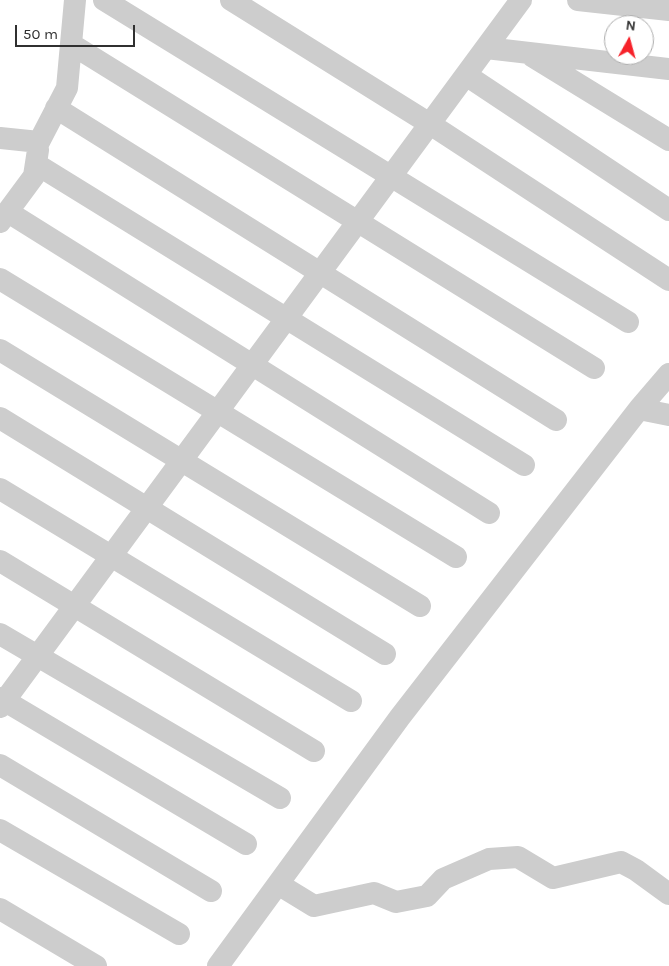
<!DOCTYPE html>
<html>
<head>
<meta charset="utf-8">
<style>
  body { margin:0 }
  #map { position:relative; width:669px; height:966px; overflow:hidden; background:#fff; font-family:Karla,sans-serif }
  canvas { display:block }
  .north { position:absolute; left:604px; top:15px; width:50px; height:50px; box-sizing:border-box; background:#fff; border:1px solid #acacac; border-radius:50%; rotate:7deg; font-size:14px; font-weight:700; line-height:20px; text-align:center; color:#303030 }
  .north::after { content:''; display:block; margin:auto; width:18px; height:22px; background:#f6222a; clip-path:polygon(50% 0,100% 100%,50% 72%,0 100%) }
  .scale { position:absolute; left:15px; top:25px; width:120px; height:22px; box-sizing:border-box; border:2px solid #303030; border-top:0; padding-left:6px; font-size:15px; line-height:18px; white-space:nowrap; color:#303030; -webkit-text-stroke:4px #fff; paint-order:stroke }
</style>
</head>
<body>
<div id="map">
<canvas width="669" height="966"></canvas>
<div class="north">N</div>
<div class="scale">50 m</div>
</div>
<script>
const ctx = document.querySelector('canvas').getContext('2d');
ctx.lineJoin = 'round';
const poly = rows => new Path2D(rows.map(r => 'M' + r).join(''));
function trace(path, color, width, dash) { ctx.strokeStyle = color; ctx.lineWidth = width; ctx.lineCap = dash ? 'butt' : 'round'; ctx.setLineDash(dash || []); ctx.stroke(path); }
trace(poly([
  [104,0,628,322],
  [231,0,430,124,669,280],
  [578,0,669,10],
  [71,44,594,368],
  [486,48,669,69],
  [532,56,669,140],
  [466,75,669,210],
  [56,108,556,420],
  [0,138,39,142,67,88,75,0],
  [36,164,524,465],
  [8,212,489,513],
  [0,222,34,176,38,150],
  [0,279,456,557],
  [0,350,420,606],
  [639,409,669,374],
  [0,418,385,654],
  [0,489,351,701],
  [0,561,314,751],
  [0,634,280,798],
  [0,698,246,844],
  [0,707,521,0],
  [0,765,211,891],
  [0,830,179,934],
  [278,884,314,906,374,893,396,902,427,896,443,879,489,859,518,857,553,878,621,862,636,870,669,894],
  [0,909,96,966],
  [218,966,400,717,639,409,669,415]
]), '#cdcdcd', 22);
</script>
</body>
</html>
